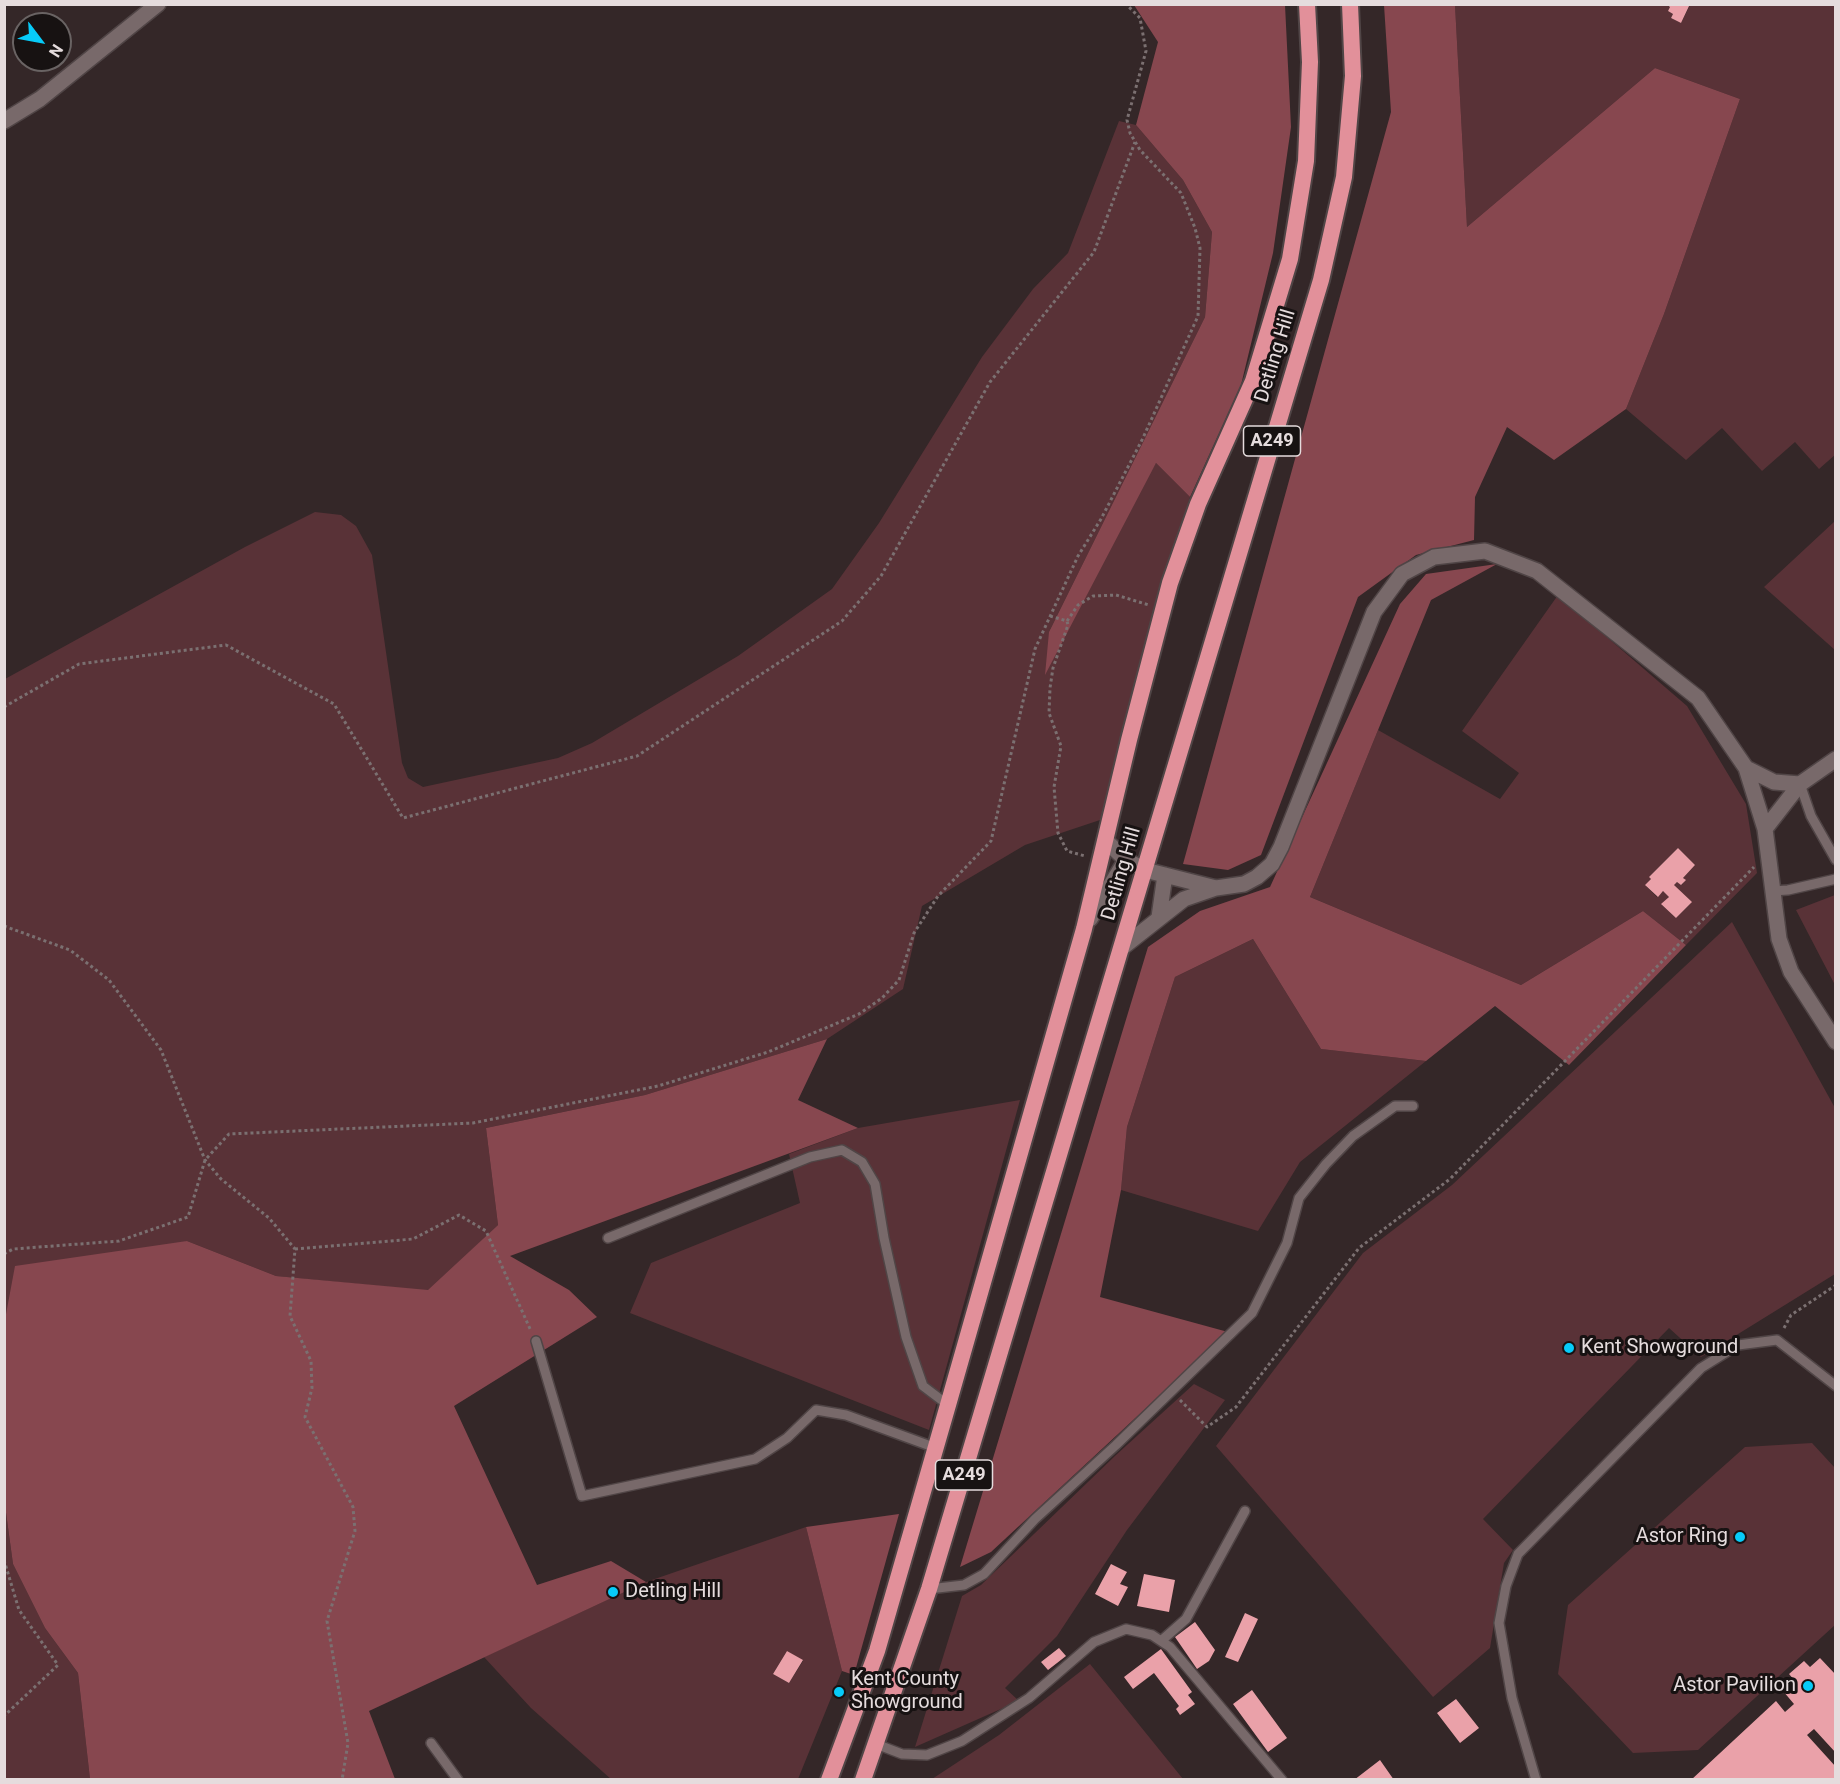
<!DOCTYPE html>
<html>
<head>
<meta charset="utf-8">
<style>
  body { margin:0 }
  #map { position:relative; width:1840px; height:1784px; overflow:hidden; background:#342728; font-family:Roboto,sans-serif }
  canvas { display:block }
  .frame { position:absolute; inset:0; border:6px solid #e5dcdd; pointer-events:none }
  .north { position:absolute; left:12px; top:12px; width:60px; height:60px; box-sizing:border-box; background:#171212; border:2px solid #696363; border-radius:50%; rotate:122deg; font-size:16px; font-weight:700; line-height:24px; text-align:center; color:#e5dcdd }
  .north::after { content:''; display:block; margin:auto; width:21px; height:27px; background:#07cbf9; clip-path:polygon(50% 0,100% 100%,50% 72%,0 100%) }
</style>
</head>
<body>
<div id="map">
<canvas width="1840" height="1784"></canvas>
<div class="frame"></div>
<div class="north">N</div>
</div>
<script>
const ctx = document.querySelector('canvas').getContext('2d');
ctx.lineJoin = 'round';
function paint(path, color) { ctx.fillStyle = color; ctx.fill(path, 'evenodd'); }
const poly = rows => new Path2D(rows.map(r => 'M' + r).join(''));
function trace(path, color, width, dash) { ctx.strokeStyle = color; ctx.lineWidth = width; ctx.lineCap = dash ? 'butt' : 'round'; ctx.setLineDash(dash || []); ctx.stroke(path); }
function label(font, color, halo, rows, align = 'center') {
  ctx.font = font + ' Roboto,sans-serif'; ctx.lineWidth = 6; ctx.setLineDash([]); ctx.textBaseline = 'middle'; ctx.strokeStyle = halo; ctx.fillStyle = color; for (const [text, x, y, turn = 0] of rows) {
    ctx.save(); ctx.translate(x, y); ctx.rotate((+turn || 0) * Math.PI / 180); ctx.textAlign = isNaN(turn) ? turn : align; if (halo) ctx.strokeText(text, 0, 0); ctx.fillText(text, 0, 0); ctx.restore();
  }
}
paint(poly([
  [1455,5,1666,5,1670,7,1668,11,1673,14,1671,18,1681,23,1690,5,1835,5,1836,454,1819,469,1795,442,1762,471,1722,428,1686,460,1626,409,1664,314,1740,99,1655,68,1467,227],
  [1119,121,1136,125,1183,180,1212,232,1205,317,1049,632,1156,463,1190,497,1100,820,1025,845,922,906,903,989,827,1039,645,1095,486,1128,498,1225,429,1291,276,1276,187,1241,5,1325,5,679,245,547,315,512,341,515,356,526,372,555,402,763,408,778,423,787,558,758,592,743,738,656,832,589,879,523,982,357,1033,289,1068,253],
  [1835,521,1835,650,1764,587],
  [1558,595,1687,706,1746,804,1757,873,1686,945,1643,911,1521,985,1310,897,1378,730,1500,799,1519,773,1462,731],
  [1678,848,1695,865,1683,878,1685,880,1682,885,1677,882,1674,885,1691,903,1676,918,1662,905,1669,897,1663,891,1657,897,1646,886,1651,879,1649,877],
  [1835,895,1835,985,1796,910],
  [1732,922,1835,1108,1835,1274,1701,1357,1669,1328,1483,1519,1513,1550,1504,1563,1490,1648,1433,1697,1216,1446,1363,1253,1452,1185],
  [1253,939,1321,1049,1426,1061,1300,1162,1258,1231,1121,1190,1127,1127,1175,977],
  [1020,1100,929,1430,630,1313,651,1263,800,1203,789,1154,858,1128],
  [1194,1384,1225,1400,1127,1530,1057,1636,1005,1688,1019,1701,915,1747,962,1596,981,1585,1116,1455],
  [1812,1443,1835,1468,1835,1625,1698,1750,1633,1753,1558,1674,1568,1605,1745,1447],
  [4,1498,13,1564,45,1628,78,1673,90,1779,5,1779],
  [806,1527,842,1671,798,1779,612,1780,531,1708,484,1657,646,1582],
  [787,1651,803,1661,789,1683,773,1674],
  [1090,1664,1183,1779,932,1779,999,1735]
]), '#593237');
paint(poly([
  [1134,5,1285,5,1291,127,1273,253,1241,385,1190,497,1156,463,1045,675,1049,632,1205,317,1212,232,1183,180,1136,125,1158,42],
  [1384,5,1455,5,1467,227,1655,68,1740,99,1664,314,1626,409,1554,460,1507,427,1475,497,1474,540,1416,555,1358,597,1261,855,1228,870,1183,864,1391,112],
  [1497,564,1431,600,1310,897,1521,985,1643,911,1686,945,1569,1065,1495,1006,1426,1061,1321,1049,1253,939,1175,977,1127,1127,1121,1190,1100,1297,1228,1332,991,1552,960,1567,1148,947,1200,911,1270,887,1400,604,1426,574],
  [827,1039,798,1100,858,1128,510,1256,569,1290,597,1317,454,1406,537,1585,611,1561,646,1582,369,1711,395,1779,90,1779,78,1673,45,1628,13,1564,4,1498,4,1325,15,1266,187,1241,276,1276,428,1290,498,1225,486,1128,645,1095],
  [899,1514,854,1675,842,1671,806,1527]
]), '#87474f');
paint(poly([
  [1666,4,1690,4,1681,23,1671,18,1673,14,1668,11,1670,7],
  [1678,848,1695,865,1683,878,1686,880,1681,885,1677,882,1674,885,1692,902,1676,918,1661,904,1669,897,1663,891,1658,897,1645,885,1651,879,1649,877],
  [1111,1564,1127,1572,1120,1584,1128,1587,1118,1606,1095,1594],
  [1144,1574,1175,1580,1169,1612,1137,1606],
  [1245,1613,1258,1619,1238,1662,1225,1657],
  [1195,1622,1215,1650,1209,1661,1197,1669,1175,1637],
  [1059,1648,1066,1656,1048,1670,1041,1662],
  [1161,1649,1192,1692,1188,1695,1195,1704,1180,1715,1176,1709,1179,1706,1154,1673,1133,1689,1124,1677],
  [787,1651,803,1660,789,1683,773,1674],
  [1820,1658,1836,1675,1836,1753,1814,1729,1807,1735,1836,1767,1836,1780,1691,1780,1776,1701,1785,1712,1794,1704,1783,1691,1795,1681,1789,1674,1804,1661,1810,1667],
  [1252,1690,1287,1738,1268,1752,1233,1704],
  [1456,1699,1479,1728,1460,1743,1437,1713],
  [1380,1760,1394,1780,1354,1780]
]), '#eaa1a9');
const service = poly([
  [1800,784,1811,816,1836,860],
  [1773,891,1788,890,1836,879],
  [608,1238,810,1157,842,1150,862,1162,875,1184,884,1238,906,1337,923,1386,948,1405],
  [536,1341,582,1496,755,1459,787,1438,816,1410,846,1415,936,1448],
  [929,1589,964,1585,984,1574,1035,1519,1116,1445,1252,1313,1287,1243,1299,1198,1326,1164,1353,1136,1395,1106,1413,1106],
  [1161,1641,1186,1619,1245,1511],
  [431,1743,458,1780],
  [876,1744,902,1754,927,1755,962,1741,1029,1698,1094,1642,1126,1629,1152,1635,1170,1647,1282,1780],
  [1536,1780,1512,1698,1499,1623,1506,1586,1518,1554,1701,1368,1738,1345,1777,1340,1836,1386]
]);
const minor = poly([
  [4,121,40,99,158,4],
  [1746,768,1774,782,1800,784],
  [1765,829,1800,784,1836,759],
  [1105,840,1126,860,1145,870,1216,888,1244,884,1257,877,1272,864,1281,847,1374,612,1402,574,1434,557,1485,551,1537,571,1698,698,1746,768,1765,829,1779,939,1791,972,1836,1042],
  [1159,917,1165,875],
  [1090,919,1126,860],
  [1123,947,1184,899,1216,888]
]);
const trunk = poly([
  [829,1780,877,1651,948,1405,1084,929,1129,740,1170,583,1198,504,1253,381,1290,259,1306,161,1310,62,1307,4],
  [863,1780,929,1589,1321,280,1344,177,1353,76,1350,4]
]);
trace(service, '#504546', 12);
trace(minor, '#504546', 18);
trace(trunk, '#504546', 20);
trace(poly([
  [1050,616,1067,621,1068,625,1053,668,1050,688,1049,713,1061,746,1054,787,1058,833,1067,851,1085,856],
  [1067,621,1078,605,1093,596,1116,595,1149,605],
  [4,707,79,664,226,645,334,704,403,818,637,756,842,621,881,576,990,382,1094,252,1135,142],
  [4,926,70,950,109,980,161,1050,205,1160,221,1179,269,1218,295,1249,290,1316,311,1361,312,1388,305,1417,353,1507,355,1531,327,1621,348,1743,342,1780],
  [295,1249,413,1239,459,1215,486,1231,531,1331],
  [4,1254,13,1249,119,1241,188,1217,205,1160,229,1134,473,1123,658,1086,768,1052,859,1014,882,998,899,980,914,933,938,896,991,841,1035,649,1078,556,1101,519,1143,438,1198,316,1200,248,1195,228,1181,193,1140,150,1130,133,1127,120,1146,51,1140,18,1126,4],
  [1784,1328,1791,1315,1836,1285],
  [1180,1400,1207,1427,1236,1407,1359,1248,1450,1179,1754,867],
  [4,1560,19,1610,58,1665,4,1716]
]), '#7b7071', 3, [3, 3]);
trace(service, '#78696a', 9);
trace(minor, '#78696a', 15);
trace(trunk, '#e2909a', 16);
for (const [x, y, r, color] of [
  [1569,1348,6,"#07cbf9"],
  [1740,1537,6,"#07cbf9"],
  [613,1592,6,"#07cbf9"],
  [1808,1686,6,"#07cbf9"],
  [839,1692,6,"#07cbf9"]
]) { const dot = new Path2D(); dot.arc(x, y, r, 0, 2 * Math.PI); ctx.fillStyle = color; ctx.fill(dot); trace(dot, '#171212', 2); }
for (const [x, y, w] of [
  [1272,441,57],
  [964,1475,57]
]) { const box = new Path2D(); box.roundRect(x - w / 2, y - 15, w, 30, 4.5); ctx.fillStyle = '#171212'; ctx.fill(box); trace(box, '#e5dcdd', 1.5); }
label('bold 18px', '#e5dcdd', null, [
  ["A249",1272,441],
  ["A249",964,1475]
]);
label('20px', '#e5dcdd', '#171212', [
  ["Detling Hill",1276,356,-73],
  ["Detling Hill",1122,874,-74]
]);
label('20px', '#e5dcdd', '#171212', [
  ["Kent Showground",1581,1348],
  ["Astor Ring",1728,1537,"right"],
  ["Detling Hill",625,1592],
  ["Kent County",851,1680],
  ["Showground",851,1703],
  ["Astor Pavilion",1796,1686,"right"]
], 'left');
</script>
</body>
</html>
